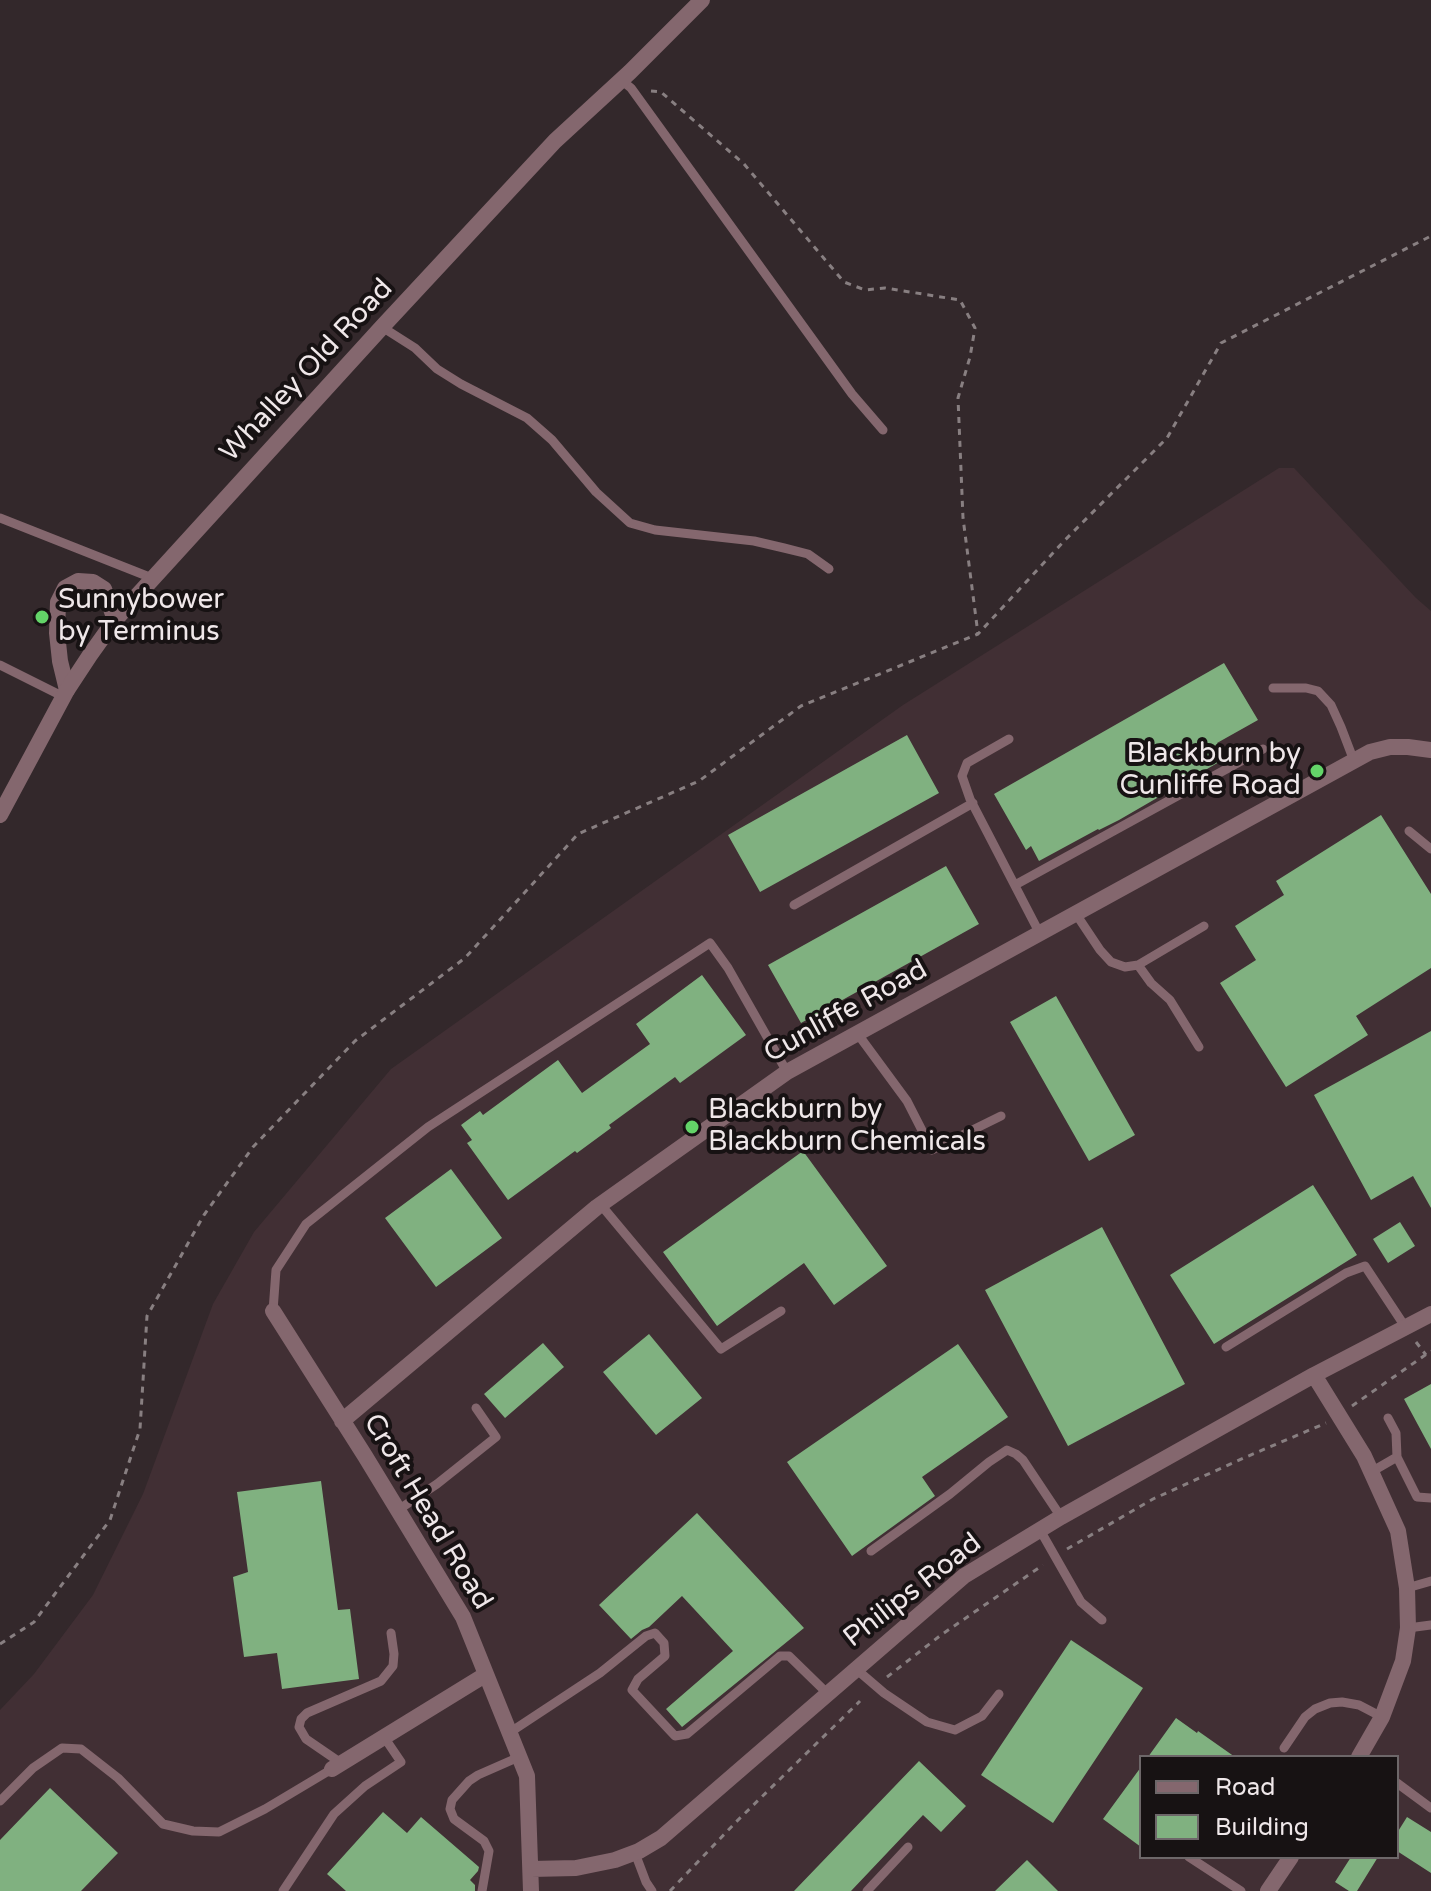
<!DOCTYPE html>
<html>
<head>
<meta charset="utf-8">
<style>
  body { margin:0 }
  #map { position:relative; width:1431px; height:1891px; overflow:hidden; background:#33282b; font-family:"Varela Round",sans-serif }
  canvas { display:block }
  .legend { position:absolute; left:1139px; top:1755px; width:260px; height:104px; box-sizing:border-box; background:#171213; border:2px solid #6d6769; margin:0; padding:10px 14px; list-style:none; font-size:24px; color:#efe7e9 }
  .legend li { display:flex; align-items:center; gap:16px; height:40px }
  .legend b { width:40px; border:2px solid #6d6769 }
</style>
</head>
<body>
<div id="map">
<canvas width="1431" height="1891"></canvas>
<ul class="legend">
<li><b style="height:10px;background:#84676e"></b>Road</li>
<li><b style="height:22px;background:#80b180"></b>Building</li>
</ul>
</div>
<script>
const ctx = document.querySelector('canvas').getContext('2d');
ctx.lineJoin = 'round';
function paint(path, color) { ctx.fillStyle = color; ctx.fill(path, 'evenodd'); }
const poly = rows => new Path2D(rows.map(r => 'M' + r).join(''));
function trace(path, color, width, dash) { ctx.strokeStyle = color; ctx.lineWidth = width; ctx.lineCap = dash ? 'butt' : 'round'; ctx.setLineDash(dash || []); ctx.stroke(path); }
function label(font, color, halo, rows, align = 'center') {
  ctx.font = font + ' "Varela Round",sans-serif'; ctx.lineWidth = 8; ctx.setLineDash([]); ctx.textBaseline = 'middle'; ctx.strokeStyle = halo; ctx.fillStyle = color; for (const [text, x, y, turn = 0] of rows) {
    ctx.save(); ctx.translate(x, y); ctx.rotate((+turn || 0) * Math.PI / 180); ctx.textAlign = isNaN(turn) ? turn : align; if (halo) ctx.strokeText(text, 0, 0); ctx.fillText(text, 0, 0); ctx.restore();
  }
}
paint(poly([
  [1279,468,1294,468,1416,598,1431,611,1431,1891,0,1891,0,1710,34,1674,93,1595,143,1494,213,1304,254,1232,391,1069,903,705],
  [1141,1757,1397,1757,1397,1857,1141,1857]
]), '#412f34');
paint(poly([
  [1224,663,1258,720,1217,743,1226,758,1119,820,1099,830,1098,829,1039,861,1031,846,1026,850,994,794],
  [907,735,939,793,760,892,728,835],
  [1381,815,1431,894,1431,968,1356,1016,1368,1035,1286,1087,1220,983,1256,960,1235,926,1284,895,1276,881],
  [946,866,979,924,801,1023,768,965],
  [702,975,746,1035,680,1083,675,1077,609,1125,611,1128,577,1153,575,1151,508,1200,467,1143,472,1140,461,1125,480,1111,483,1115,558,1060,582,1093,650,1044,636,1024],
  [1056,996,1135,1135,1089,1161,1010,1022],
  [1431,1031,1431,1208,1413,1176,1371,1200,1314,1095],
  [803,1151,887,1266,834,1305,804,1263,717,1326,663,1252],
  [451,1169,502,1238,436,1287,385,1218],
  [1313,1185,1357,1255,1214,1344,1170,1275],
  [1400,1222,1415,1246,1388,1263,1373,1239],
  [1102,1227,1185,1384,1068,1446,985,1290],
  [649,1334,702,1398,656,1435,603,1372],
  [543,1343,564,1367,505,1418,484,1394],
  [958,1344,1008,1417,922,1477,935,1496,852,1556,787,1462],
  [1431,1384,1431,1449,1404,1399],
  [321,1481,338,1610,350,1609,359,1679,282,1689,277,1653,244,1657,233,1577,248,1572,237,1492],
  [697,1513,804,1628,682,1727,666,1709,733,1651,682,1596,649,1627,642,1630,631,1639,599,1605],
  [1071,1640,1143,1688,1053,1823,981,1775],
  [1176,1718,1197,1733,1198,1731,1235,1757,1148,1757],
  [919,1761,966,1806,941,1832,923,1815,851,1891,794,1891],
  [1141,1767,1141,1847,1103,1819],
  [50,1788,118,1853,81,1891,0,1891,0,1840],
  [383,1812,407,1833,421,1817,479,1867,478,1871,470,1880,475,1885,475,1891,346,1891,327,1874],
  [1407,1817,1431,1832,1431,1873,1397,1851,1397,1833],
  [1351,1857,1378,1857,1357,1891,1349,1891,1335,1882],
  [1027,1860,1058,1891,995,1891]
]), '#80b180');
trace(poly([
  [651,91,661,92,744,164,844,282,865,290,885,288,960,300,975,328,970,357,958,398,963,518,978,634],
  [1416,1342,1426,1355],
  [1352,1406,1431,1351],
  [1067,1549,1153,1499,1246,1457,1326,1423],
  [0,1644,34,1622,110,1520,140,1429,147,1316,204,1215,253,1147,355,1041,465,958,578,834,699,781,801,706,978,634,1065,540,1167,438,1221,343,1431,236],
  [887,1677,941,1635,1043,1565],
  [670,1891,736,1822,860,1701]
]), '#887f81', 3, [6, 6]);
trace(poly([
  [621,80,631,88,852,394,883,430],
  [382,327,415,348,437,369,461,384,527,418,552,440,596,492,630,523,655,530,754,541,784,548,808,554,829,569],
  [0,518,152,578],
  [0,665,64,697],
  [1273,688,1306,688,1318,691,1331,705,1341,727,1354,761],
  [1009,739,967,763,962,776,970,799,1040,934],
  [1409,831,1431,849],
  [1015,885,1263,749],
  [794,905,973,803],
  [1076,914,1100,950,1111,962,1125,967,1138,965,1204,926],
  [1138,965,1151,983,1170,1000,1199,1047],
  [857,1033,907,1101,932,1150,1001,1116],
  [601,1205,721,1349,781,1311],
  [273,1311,276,1270,306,1224,428,1127,710,943,728,968,787,1072],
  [1226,1347,1346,1273,1365,1266,1406,1328],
  [1388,1418,1396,1433,1397,1457],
  [1371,1472,1397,1457,1417,1497,1431,1498],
  [398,1510,437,1484,496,1437,476,1408],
  [1040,1530,1081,1602,1102,1620],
  [871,1551,950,1494,989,1462,1007,1450,1016,1454,1023,1460,1061,1517],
  [1407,1588,1431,1581],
  [1408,1628,1431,1625],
  [856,1669,884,1693,927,1722,955,1730,982,1716,999,1694],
  [509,1733,600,1673,646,1636,655,1633,664,1643,665,1656,638,1679,632,1690,675,1736,687,1734,780,1656,789,1656,828,1694],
  [1284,1748,1305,1717,1315,1709,1330,1703,1342,1702,1359,1705,1382,1717],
  [341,1763,306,1739,299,1727,301,1719,307,1713,381,1681,393,1666,394,1654,391,1633],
  [1397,1783,1431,1808],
  [0,1801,33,1768,62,1748,81,1749,118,1778,163,1824,193,1831,219,1832,265,1809,332,1769],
  [635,1853,646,1882,652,1891],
  [1189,1857,1241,1891],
  [283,1891,334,1814,365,1786,401,1762,384,1737],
  [482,1891,489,1851,484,1841,454,1819,450,1809,452,1800,469,1781,478,1775,519,1757],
  [867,1891,908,1847]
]), '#84676e', 9);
trace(poly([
  [67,690,60,661,57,633,58,602,65,588,78,581,93,582,104,589,115,620],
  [273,1311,365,1456,463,1617,527,1776,531,1891],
  [1314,1375,1364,1456,1398,1531,1407,1588,1408,1628,1403,1661,1382,1717,1359,1757],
  [342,1421,597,1207,787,1072,1370,752,1390,747,1408,747,1431,750],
  [332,1769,485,1675],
  [531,1869,576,1868,615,1860,639,1851,661,1838,964,1576,1061,1517,1314,1375,1431,1314],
  [1268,1891,1291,1857]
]), '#84676e', 16);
trace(poly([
  [0,815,67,690,90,655,115,620,382,327,555,141,630,72,702,0]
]), '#84676e', 16);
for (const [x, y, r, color] of [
  [42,617,8,"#63d468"],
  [1317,771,8,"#63d468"],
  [692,1127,8,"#63d468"]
]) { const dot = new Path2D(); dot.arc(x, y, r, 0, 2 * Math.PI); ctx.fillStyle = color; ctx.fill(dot); trace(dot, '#171213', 3); }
label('28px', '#efe7e9', '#171213', [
  ["Whalley Old Road",307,371,-47],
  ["Cunliffe Road",846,1012,-29],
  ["Croft Head Road",427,1512,59],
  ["Philips Road",913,1591,-38]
]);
label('28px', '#efe7e9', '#171213', [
  ["Sunnybower",58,601],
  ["by Terminus",58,633],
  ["Blackburn by",1301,755,"right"],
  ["Cunliffe Road",1301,787,"right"],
  ["Blackburn by",708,1111],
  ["Blackburn Chemicals",708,1143]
], 'left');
</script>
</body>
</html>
